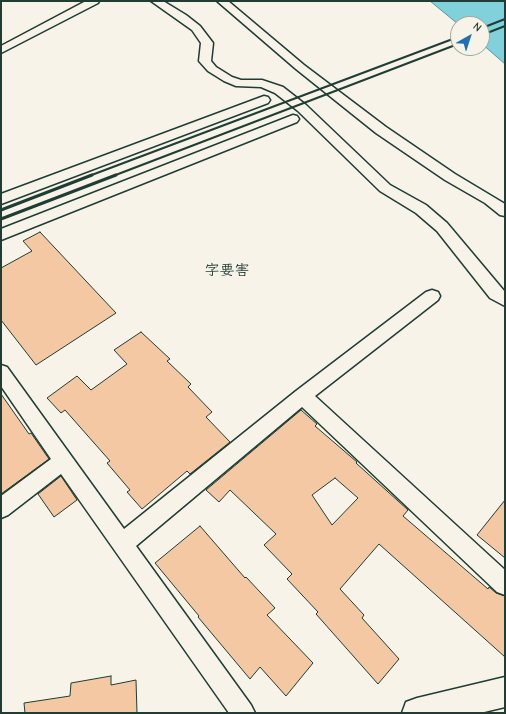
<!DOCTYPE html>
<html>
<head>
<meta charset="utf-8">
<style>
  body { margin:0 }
  #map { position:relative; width:506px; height:714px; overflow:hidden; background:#f7f3e8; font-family:"Comic Neue",sans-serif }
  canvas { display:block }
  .frame { position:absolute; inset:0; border:2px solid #1f3d34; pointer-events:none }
  .north { position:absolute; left:450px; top:16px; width:40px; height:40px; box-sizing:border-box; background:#f7f3e8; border:1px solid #a1aaa0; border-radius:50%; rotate:39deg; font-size:11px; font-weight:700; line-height:16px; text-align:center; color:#1f3d34 }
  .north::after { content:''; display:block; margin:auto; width:14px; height:18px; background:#1f6fb2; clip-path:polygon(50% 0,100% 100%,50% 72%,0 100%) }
</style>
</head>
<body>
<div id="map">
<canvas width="506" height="714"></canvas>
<div class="frame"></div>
<div class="north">N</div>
</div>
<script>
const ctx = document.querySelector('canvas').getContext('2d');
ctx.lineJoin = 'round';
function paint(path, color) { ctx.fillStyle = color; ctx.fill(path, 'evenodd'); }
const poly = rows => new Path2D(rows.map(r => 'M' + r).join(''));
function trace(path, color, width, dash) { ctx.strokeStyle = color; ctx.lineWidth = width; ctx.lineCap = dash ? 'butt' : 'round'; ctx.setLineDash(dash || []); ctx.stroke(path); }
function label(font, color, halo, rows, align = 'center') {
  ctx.font = font + ' "Comic Neue","Klee One",sans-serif'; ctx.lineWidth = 3; ctx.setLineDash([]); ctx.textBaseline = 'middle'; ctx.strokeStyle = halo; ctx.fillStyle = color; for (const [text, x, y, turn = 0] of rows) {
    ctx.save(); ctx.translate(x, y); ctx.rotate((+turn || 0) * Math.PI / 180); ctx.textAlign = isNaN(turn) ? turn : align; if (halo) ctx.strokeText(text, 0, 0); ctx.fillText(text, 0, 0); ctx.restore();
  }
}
const water = poly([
  [430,1,505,1,505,64,482,44,482,24,458,24,430,1]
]);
paint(water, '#81d1dd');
trace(water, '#5a9699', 1);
const building = poly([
  [40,232,116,313,36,365,1,320,1,268,32,251,23,241,40,232],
  [141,332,170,359,167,361,191,384,188,387,212,412,206,417,230,442,190,474,187,471,142,509,127,492,130,490,107,463,110,461,65,410,61,413,47,398,77,376,91,390,127,364,114,350,141,332],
  [1,394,29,434,31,433,49,459,1,494,1,394],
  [301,410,317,424,315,426,357,462,356,463,408,510,403,516,488,589,489,587,496,593,505,596,505,657,379,544,340,589,364,615,362,618,399,659,378,684,316,614,318,612,287,579,292,574,264,545,276,534,230,490,219,502,206,490,301,410],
  [335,478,358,498,332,525,312,495,335,478],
  [61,476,77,500,54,517,38,494,61,476],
  [505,500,505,558,477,535,505,500],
  [200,526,245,578,246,577,275,608,267,615,313,663,286,696,260,667,250,679,198,617,199,616,155,563,200,526],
  [111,676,111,685,136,680,137,713,25,713,24,703,70,696,71,683,111,676]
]);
paint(building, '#f4c8a3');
trace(building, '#1f3d34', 1);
const street = poly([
  [86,1,99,1,98,3,1,53,1,46,86,1],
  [151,1,163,1,186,15,200,26,213,43,211,61,216,67,232,77,241,80,262,80,283,87,306,105,390,185,426,205,447,223,505,292,505,306,490,298,437,231,416,213,380,191,298,111,275,93,261,87,236,86,224,81,208,71,199,61,201,43,192,30,151,1],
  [217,1,228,1,304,65,386,127,455,174,505,204,505,216,500,215,485,203,445,180,376,133,296,69,217,1],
  [264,96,268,97,270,100,268,103,1,204,1,194,264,96],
  [293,115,297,116,299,119,297,122,1,240,1,229,293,115],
  [432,290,438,292,440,296,438,300,315,396,505,570,505,595,497,592,302,407,136,546,251,705,255,713,229,713,61,474,8,515,1,518,1,496,51,459,1,386,1,365,7,367,124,529,296,391,426,292,432,290]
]);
const secondary = poly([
  [505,677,505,707,480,713,402,713,406,702,417,698,505,677]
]);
trace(street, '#1f3d34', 3);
trace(secondary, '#1f3d34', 3);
paint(street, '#f7f3e8');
paint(secondary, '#f7f3e8');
trace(poly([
  [482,28,505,19],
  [482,35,505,26],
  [89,176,458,37],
  [113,176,458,44]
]), '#1f3d34', 2);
trace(poly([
  [1,210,92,175],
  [1,219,116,175]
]), '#1f3d34', 3);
label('bold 15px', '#1f3d34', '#f7f3e8', [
  ["字要害",227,271]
]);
</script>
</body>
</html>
